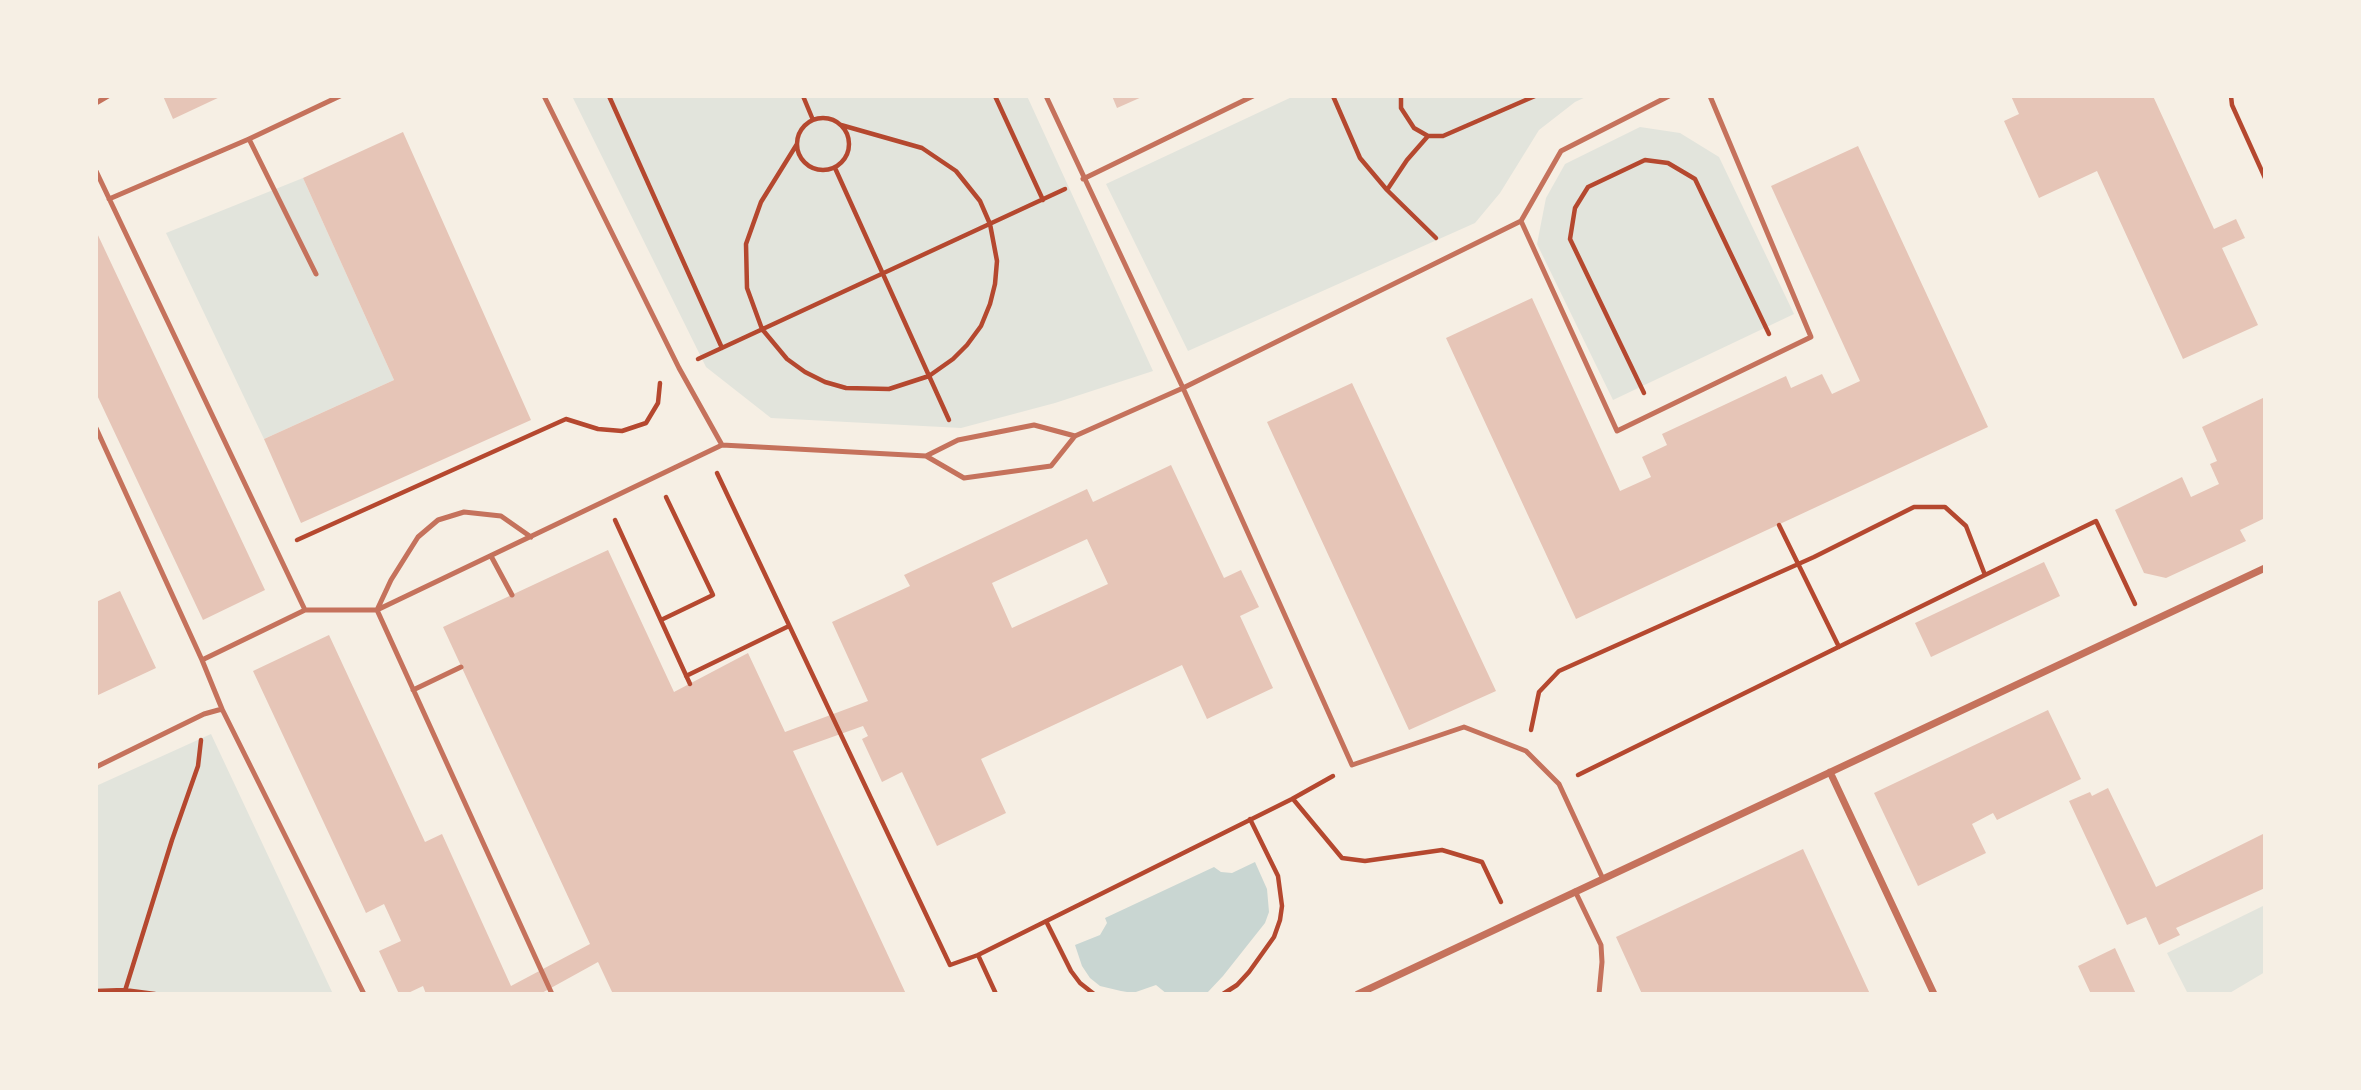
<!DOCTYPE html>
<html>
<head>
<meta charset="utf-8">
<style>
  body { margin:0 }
  #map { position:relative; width:2361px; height:1090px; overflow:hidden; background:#f6efe4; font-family:"Public Sans",sans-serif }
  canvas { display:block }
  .frame { position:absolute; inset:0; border:98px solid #f6efe4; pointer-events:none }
</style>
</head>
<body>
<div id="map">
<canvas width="2361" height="1090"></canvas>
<div class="frame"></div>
</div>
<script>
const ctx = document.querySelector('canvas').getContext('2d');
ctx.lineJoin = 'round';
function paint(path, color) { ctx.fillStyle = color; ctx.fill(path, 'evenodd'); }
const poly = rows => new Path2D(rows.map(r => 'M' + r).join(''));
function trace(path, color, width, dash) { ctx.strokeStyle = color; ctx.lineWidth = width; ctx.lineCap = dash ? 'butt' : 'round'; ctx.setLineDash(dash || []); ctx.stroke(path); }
paint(poly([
  [572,96,1027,96,1153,371,1055,403,961,428,771,418,706,367],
  [1294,96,1588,96,1575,102,1539,130,1500,193,1475,223,1188,351,1106,184],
  [1640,127,1680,133,1719,157,1794,314,1613,400,1537,244,1546,198,1565,164],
  [303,178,394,380,264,439,166,233],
  [211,734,333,994,96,994,96,786],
  [2265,905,2265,972,2228,994,2188,994,2167,953]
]), '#e2e4dc');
paint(poly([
  [1255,862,1267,889,1269,912,1265,923,1223,976,1207,993,1167,994,1156,985,1133,993,1121,991,1100,986,1090,978,1082,966,1075,945,1100,935,1107,923,1105,918,1214,867,1221,872,1232,873]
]), '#c9d6d2');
paint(poly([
  [163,96,222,96,173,119],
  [1112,96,1144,96,1117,108],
  [2011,96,2153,96,2214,229,2236,219,2245,238,2222,248,2258,325,2183,359,2097,171,2039,198,2004,121,2019,114],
  [403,132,531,420,301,523,264,439,394,380,303,178],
  [1858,146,1988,427,1576,619,1446,338,1532,298,1620,491,1651,477,1642,457,1667,445,1662,434,1786,376,1791,388,1822,374,1832,394,1860,381,1771,186],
  [96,231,265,590,203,620,96,393],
  [1352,383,1496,691,1409,730,1267,422],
  [2265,397,2265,518,2240,530,2246,541,2166,578,2144,573,2115,510,2182,477,2191,497,2219,484,2210,464,2217,461,2202,427],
  [1171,465,1224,578,1241,570,1259,607,1240,616,1273,688,1207,719,1182,665,981,759,1006,813,937,846,902,772,882,782,862,739,868,736,863,726,793,751,906,994,613,994,598,962,540,994,426,994,423,986,406,994,399,994,379,951,401,941,384,904,366,913,253,671,329,635,425,842,442,834,511,986,590,944,443,627,608,550,674,692,748,653,785,732,868,701,832,622,910,586,904,575,1087,489,1093,502],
  [1087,539,1108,584,1012,628,992,583],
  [2044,562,2060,596,1931,657,1915,623],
  [120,591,156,668,96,696,96,602],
  [2048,710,2081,779,1997,820,1993,813,1972,824,1986,853,1918,886,1874,793],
  [2108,788,2156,887,2265,833,2265,888,2176,928,2180,935,2159,945,2146,917,2127,925,2069,801,2090,792,2092,796],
  [1803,849,1870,994,1642,994,1616,937],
  [2115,948,2136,994,2091,994,2078,966]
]), '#e6c5b7');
trace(poly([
  [609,96,722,348],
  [803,96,813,120],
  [995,96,1043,200],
  [1333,96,1360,158,1387,190,1436,238],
  [1401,96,1401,108,1414,128,1428,136,1443,136,1535,96],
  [2231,96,2232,105,2265,178],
  '797 144a26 26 0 1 1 52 0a26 26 0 1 1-52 0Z',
  [797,144,761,202,746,244,747,288,762,329,787,359,805,372,825,382,846,388,889,389,929,376,953,359,967,345,981,326,990,304,995,284,997,261,990,224,980,201,956,171,922,148,841,125],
  [835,168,949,420],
  [1387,190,1407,160,1428,136],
  [698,359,1065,189],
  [1644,393,1570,239,1575,208,1588,187,1645,160,1668,163,1695,179,1769,334],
  [717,473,950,965,978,955,1292,799,1333,776],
  [615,520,690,684],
  [1779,525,1839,647],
  [297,540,566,419,598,429,622,431,646,423,658,403,660,383],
  [1985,575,2096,521,2135,604],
  [661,620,713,595,666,497],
  [686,676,789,626],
  [1531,730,1539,692,1559,671,1814,557,1914,507,1945,507,1966,526,1985,575,1578,775],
  [1293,799,1342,858,1365,861,1442,850,1482,862,1501,902],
  [1046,921,1071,971,1080,983,1094,994],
  [978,955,996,994],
  [96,991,124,990,155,994],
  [124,994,172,840,198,766,201,740],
  [1223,994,1237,985,1249,972,1274,937,1280,920,1282,906,1278,876,1250,819]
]), '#b5482f', 4.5);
trace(poly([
  [1046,96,1183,388,1352,765,1464,727,1526,751,1559,784,1603,879],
  [96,103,108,96],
  [249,139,316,274],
  [96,171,305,610],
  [1083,179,1253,96],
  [109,199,249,139,340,96],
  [1521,221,1617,431,1811,337,1710,96],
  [96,428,202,660,305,610,377,610,722,445,679,368,544,96],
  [722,445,926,456,964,478,1051,466,1075,436,1183,388,1521,221,1561,151,1669,96],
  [926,456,958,440,1034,425,1075,436],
  [531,537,501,516,464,512,438,520,418,537,391,580,377,610,552,994],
  [491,556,512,595],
  [413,690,461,667],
  [222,709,364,994],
  [96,767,204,714,222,709,202,660],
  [1575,891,1601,945,1602,962,1599,994]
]), '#c5725c', 5);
trace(poly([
  [1830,772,1934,994],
  [1358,994,2265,568]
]), '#c5725c', 7);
</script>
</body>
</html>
